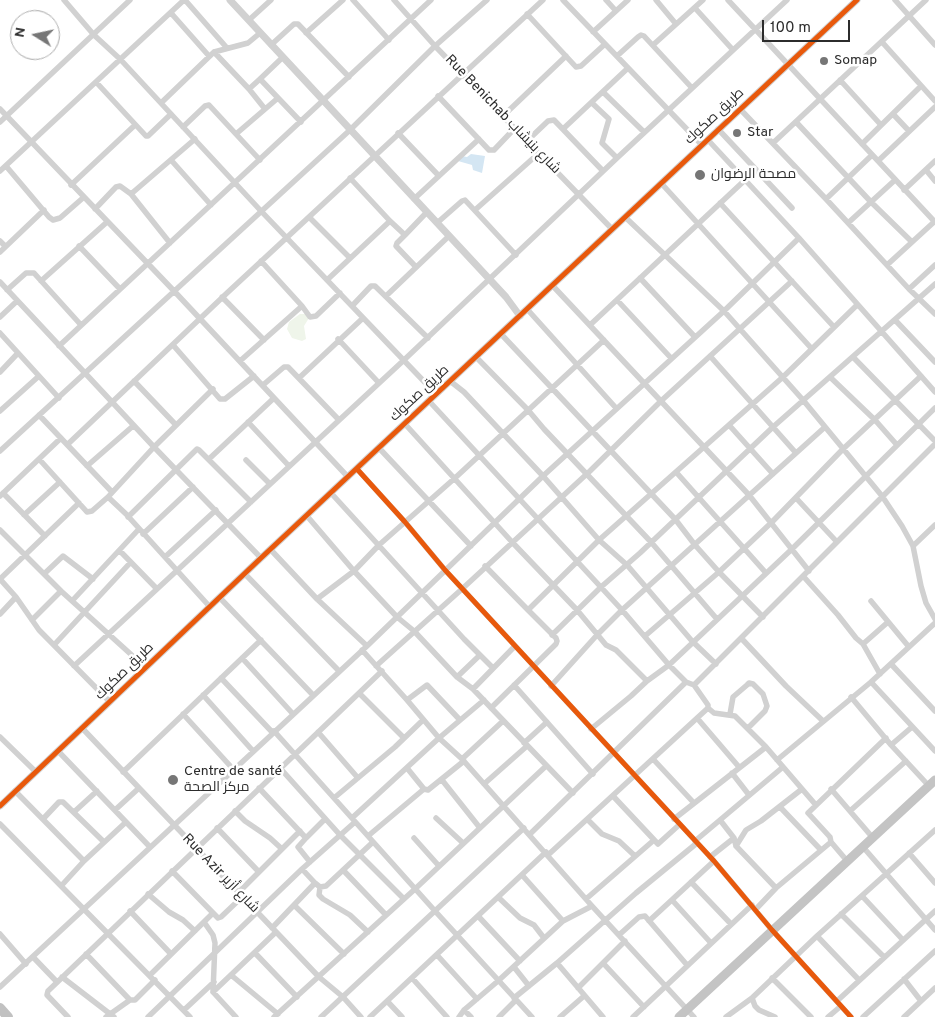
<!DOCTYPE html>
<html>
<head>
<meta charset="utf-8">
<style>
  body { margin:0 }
  #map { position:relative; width:935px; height:1017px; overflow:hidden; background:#fff; font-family:Overpass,sans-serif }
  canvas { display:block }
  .north { position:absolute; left:10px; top:10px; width:50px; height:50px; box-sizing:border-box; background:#fff; border:1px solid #ababab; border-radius:50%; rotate:280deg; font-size:14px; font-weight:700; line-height:20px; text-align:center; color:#2c2c2c }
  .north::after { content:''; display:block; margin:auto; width:18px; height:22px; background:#767676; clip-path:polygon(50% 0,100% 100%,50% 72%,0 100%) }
  .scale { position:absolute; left:762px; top:20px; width:88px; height:22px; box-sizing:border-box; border:2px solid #2c2c2c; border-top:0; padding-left:6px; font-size:15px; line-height:18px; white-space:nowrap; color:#2c2c2c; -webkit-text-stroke:4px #fff; paint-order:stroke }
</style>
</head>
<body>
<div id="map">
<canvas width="935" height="1017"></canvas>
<div class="north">N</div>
<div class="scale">100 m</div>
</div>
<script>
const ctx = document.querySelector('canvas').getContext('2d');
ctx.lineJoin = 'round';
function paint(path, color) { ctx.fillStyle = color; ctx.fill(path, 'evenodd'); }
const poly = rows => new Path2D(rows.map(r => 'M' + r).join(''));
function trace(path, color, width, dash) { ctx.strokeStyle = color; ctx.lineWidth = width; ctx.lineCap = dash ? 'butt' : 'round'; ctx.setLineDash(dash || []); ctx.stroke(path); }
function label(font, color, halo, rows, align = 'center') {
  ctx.font = font + ' Overpass,Cairo,sans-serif'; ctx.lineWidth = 5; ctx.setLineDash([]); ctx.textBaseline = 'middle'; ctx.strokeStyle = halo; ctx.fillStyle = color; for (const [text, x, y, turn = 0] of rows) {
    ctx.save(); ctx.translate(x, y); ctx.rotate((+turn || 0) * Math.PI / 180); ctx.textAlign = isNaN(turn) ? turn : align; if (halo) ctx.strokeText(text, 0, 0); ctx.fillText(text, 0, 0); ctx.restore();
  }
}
paint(poly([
  [300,314,306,314,309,318,304,326,306,339,302,341,292,338,287,329,289,322]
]), '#eff5ea');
paint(poly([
  [471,154,485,156,482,173,473,170,472,165,458,161,462,156,467,157]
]), '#d4e6f3');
trace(poly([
  [64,0,94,35,120,59,261,211,436,394],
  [185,0,227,48],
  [353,0,389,40],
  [394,0,435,46,612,229],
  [563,0,702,145],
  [606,0,616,11],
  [656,0,676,24],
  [728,0,935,222],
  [895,0,935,45],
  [695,8,733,50],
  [171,13,209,56],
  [527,14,576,67,581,66,605,44],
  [249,20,271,0],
  [593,32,628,0],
  [306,33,343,0],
  [882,42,935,101],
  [271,45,294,24,298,24,349,77],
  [653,45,703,0],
  [214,52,249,89,260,79],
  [617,56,638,37,641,35,644,36,692,88],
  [283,57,260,79,301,122],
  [840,80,881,125],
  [96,82,146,136,148,136,171,114],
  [249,89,265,109],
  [603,92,644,132],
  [438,96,489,150,494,150,515,128],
  [161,103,214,52,248,43,260,33],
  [592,103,609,119,602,143,617,158],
  [0,109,175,292,348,477],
  [740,109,826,199,909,289,935,314],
  [893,114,909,131],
  [503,116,566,56],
  [0,122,130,0],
  [796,122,871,202,912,242],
  [183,127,205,106,209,105,260,160],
  [563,129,628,68],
  [718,129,792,208],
  [398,133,439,176],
  [236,134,278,98],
  [708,140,799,238,935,392],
  [527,141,548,121,554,120,603,171],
  [773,143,926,0],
  [862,144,921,86],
  [171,160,211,205],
  [878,161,935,107],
  [6,166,49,217,53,220,60,218,84,197],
  [926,170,935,181],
  [0,171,184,0],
  [350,178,390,221,405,235,427,212],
  [661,183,812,349],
  [71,185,135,125],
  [904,190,935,161],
  [131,194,195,139],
  [414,199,479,139],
  [826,199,872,155],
  [720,203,834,327],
  [95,209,116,187,120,186,131,194,170,243],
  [475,210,539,153],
  [309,217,350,258],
  [625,217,724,311,803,400,882,496,902,526,913,546,921,586,926,603,935,619],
  [437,223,462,201,465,200,516,255],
  [848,223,895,180],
  [405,235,397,243,396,246,416,267],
  [0,241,5,246],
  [79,246,120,289],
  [0,252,44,210],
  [261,261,302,306,310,317,316,316,340,293],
  [887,265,934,222],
  [640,278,695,337],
  [327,280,390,221],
  [41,281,107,222],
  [0,282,154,447,261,558],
  [552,285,749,495,809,571],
  [909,289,935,265],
  [7,290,26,273,34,273,81,325],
  [386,296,449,236],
  [222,297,264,340],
  [617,300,671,358],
  [352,306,371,286,375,286,428,338],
  [527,309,616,408],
  [0,317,17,301],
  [895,320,935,362],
  [590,325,745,180],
  [0,333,59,398],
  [501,334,675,519,695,545,719,572,645,636],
  [338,339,379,383],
  [173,345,220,399,225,399,254,376],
  [59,346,431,0],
  [710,356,796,453],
  [476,357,528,410,544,429,651,542,716,618],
  [853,357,935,441],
  [240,361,302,306],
  [0,372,18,353],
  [830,377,875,420,897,445],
  [299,378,363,318],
  [134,381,176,425],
  [450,381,464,392,543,476,599,540,627,565,692,641,716,664],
  [263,385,284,367,288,367,339,420],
  [429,401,622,610,669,665,686,682,694,685,708,705,708,708,714,713,735,716,766,747,815,804],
  [0,411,39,376],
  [39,415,112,492],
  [248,422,289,466],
  [405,424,512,542,577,610,606,645,616,650,647,681],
  [729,425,773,474],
  [68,444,227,293,543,0],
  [379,448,471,546],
  [0,451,350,130,435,46,487,0],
  [39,459,87,512,92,511,108,497],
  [209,459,274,398],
  [246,460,270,484],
  [87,466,133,426],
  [357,469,405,522,445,570,714,861,772,930,851,1017],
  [676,472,766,573],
  [3,493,45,536],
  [331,493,464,639,493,668],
  [0,496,61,438],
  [796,498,837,542],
  [24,515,60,482],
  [307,516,354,571,397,617,414,631,457,677,473,689,573,793],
  [128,517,197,449,199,450,251,502],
  [0,530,61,591,146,668],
  [143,534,193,487],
  [913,546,935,525],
  [120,551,157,589],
  [165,557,216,510],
  [485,566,528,610,556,638,557,641,556,644,491,708],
  [44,574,63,556,93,579],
  [245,574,339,671],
  [803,576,838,615,856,638,863,644,880,674],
  [0,579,79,503],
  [0,579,16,597],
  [220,598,313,695],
  [317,599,354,571,379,545,455,478,604,340],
  [72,601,139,529],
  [871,601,909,647],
  [210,607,126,514,108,497,154,447,213,389],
  [528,610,599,540,783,377,857,305],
  [0,614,16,597,39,630,110,702],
  [763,617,719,572,772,522,843,449,921,376],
  [32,620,61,591],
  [552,635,601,587,640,553,773,427,935,284],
  [742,639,786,686,823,721],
  [863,644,888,622],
  [54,645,130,563],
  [367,646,543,476,724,311,799,238],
  [362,650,407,700,439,738,462,759,592,906,694,1017],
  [242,658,293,714],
  [891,664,935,711],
  [74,666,404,360,617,158,787,0],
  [376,666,462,589,590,471,661,401,792,281],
  [457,677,480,655],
  [221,678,273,733],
  [871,682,935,751],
  [514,685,593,774],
  [694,685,935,444],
  [551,686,597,635,622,610,825,427],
  [473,689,515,646],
  [359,693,404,738],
  [203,695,253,751],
  [851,697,891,745,929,786],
  [407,700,427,685,460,720],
  [183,714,233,769],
  [730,714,733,697,747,685,749,683,753,684,763,694,767,706,765,711,748,728],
  [697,718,739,767],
  [82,728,319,977,343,997,361,1017],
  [591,729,631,696,647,681,669,665,792,549,935,408],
  [274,731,435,911,532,1017],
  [318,732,358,778],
  [0,737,36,772],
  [524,743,547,722],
  [891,745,912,727],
  [58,751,150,847],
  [462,759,503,721],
  [653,759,694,803],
  [777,760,871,682,935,623],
  [280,768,340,835,404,899],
  [407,768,424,789,428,790,464,761],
  [123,772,261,640],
  [732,773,749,795],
  [442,780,480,828],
  [484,784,527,746],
  [259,788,306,838,325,819],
  [831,789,873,838],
  [15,791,84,861,62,885],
  [613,796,658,844,679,825],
  [334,798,395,747,423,720],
  [780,807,820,849],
  [115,810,139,788],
  [235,811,245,821,270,838,282,849],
  [850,811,906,761],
  [74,812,97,791],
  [352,818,439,738,484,700],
  [436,818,463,843],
  [43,819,59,802,63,802,104,842],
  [674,819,766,747],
  [588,820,602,834,619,841,635,856],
  [720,820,783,767],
  [0,824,190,1017],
  [217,828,259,872],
  [530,834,686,682],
  [368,836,424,789],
  [306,838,298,847,310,862],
  [414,838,439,866],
  [695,841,720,820,734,838,736,846,776,888],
  [736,846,746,830,761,821,802,789],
  [863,847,935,930],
  [909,853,935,883],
  [548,855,708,708],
  [710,857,734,838],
  [84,861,126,822],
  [848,862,831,842,830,837,808,813,886,738],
  [302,869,315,883],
  [343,870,386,915],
  [172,871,218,918,221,917,242,897],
  [522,875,563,921],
  [691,882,731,924],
  [320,887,319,895,323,899,350,915,368,932],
  [238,893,300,831],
  [148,894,169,912,183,920,195,931],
  [862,896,903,940],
  [498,897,520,918,534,925,544,938],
  [586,899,654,840],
  [672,900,711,943],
  [294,905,344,954],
  [756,909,776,888,831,842],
  [130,911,171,954],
  [841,914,884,957],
  [478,916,520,961],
  [649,921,714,861],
  [204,922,213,935,215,943,213,992,236,1017],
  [272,928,315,883,320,887,326,886,373,842],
  [0,934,26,964],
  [619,935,639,917,645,916,687,965],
  [817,936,859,980],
  [255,953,297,997],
  [86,954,130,1000,135,1000,155,980],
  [437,955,477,999],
  [33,957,57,982],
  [557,963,603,1017],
  [603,963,644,1007],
  [514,967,529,986],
  [150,975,212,914],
  [231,975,278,1014],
  [62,977,114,1017],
  [412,978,447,1017],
  [772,978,811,1017],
  [904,979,921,1001],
  [0,987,367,646,317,599,271,550],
  [578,988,625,941],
  [213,992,276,932],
  [514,998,557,963,636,893,697,843],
  [752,998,755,1006,759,1010,775,1017],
  [387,1001,402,1017],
  [837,1001,935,911],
  [184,1010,214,982],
  [464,1010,471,1017],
  [68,1017,47,995,48,991,382,671],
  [106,1017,130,1000],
  [148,1017,302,869,355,822],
  [274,1017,415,889,546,766],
  [321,1017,524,828],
  [370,1017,546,852],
  [459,1017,464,1010,498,981,563,921,592,906],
  [499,1017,516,1000],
  [560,1017,584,996],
  [633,1017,752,905],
  [726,1017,752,998,817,936,935,830],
  [828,1017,841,1006],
  [863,1017,935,951],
  [904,1017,935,988]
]), '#d1d1d1', 5.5);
trace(poly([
  [230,0,506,297,520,316],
  [0,806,261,558,857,0]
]), '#d1d1d1', 7);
trace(poly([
  [679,1017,935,780]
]), '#c4c4c4', 9);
trace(poly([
  [0,1008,8,1017]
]), '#c1c1c1', 10);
trace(poly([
  [357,469,405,522,445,570,714,861,772,930,851,1017],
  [0,806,261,558,857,0]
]), '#e8590c', 5);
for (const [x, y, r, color] of [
  [824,61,5,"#767676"],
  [737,133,5,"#767676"],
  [700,175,6,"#767676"],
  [173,780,6,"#767676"]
]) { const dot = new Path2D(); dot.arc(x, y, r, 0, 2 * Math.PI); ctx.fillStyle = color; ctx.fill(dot); trace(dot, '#fff', 2); }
label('14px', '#2c2c2c', '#fff', [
  ["Somap",834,61],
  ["Star",747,133],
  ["مصحة الرضوان",711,175],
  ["Centre de santé",184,772],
  ["مركز الصحة",184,788]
], 'left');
label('14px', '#2c2c2c', '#fff', [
  ["Rue Benichab شارع بنيشاب",502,115,46],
  ["طريق صكوك",715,117,-43],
  ["طريق صكوك",420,394,-43],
  ["طريق صكوك",125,672,-44],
  ["Rue Azir شارع أزير",220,874,46]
]);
</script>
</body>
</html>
